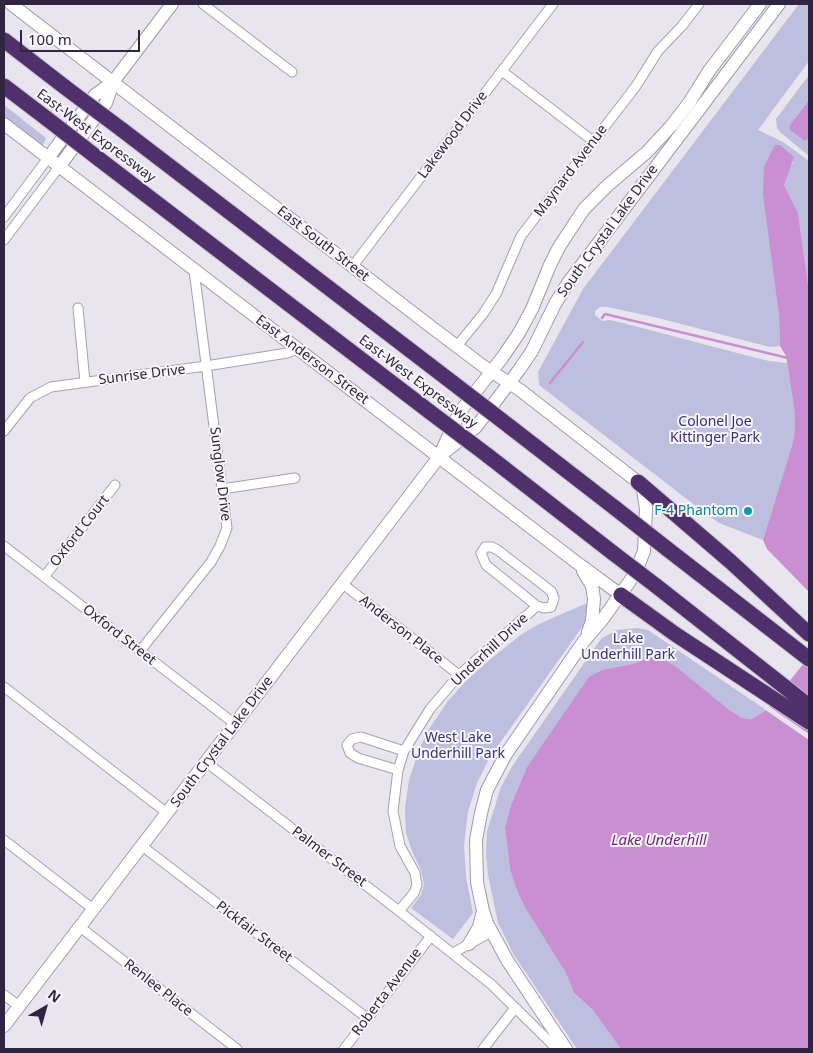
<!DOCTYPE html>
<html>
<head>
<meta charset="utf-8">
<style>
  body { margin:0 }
  #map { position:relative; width:813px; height:1053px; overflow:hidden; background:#e8e5ee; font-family:"Noto Sans",sans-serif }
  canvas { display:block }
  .frame { position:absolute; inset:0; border:5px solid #312440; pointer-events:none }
  .north { position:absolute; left:20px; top:983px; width:50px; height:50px; -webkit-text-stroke:4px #f7f6fa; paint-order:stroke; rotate:38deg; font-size:14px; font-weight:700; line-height:20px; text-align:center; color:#312440 }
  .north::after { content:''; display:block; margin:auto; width:18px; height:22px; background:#312440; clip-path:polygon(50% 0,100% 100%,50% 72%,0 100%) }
  .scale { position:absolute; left:20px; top:30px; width:120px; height:22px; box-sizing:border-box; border:2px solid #312440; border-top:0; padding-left:6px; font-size:15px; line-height:18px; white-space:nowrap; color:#312440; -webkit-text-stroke:4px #f7f6fa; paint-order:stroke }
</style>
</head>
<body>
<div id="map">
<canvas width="813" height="1053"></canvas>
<div class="frame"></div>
<div class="north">N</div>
<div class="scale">100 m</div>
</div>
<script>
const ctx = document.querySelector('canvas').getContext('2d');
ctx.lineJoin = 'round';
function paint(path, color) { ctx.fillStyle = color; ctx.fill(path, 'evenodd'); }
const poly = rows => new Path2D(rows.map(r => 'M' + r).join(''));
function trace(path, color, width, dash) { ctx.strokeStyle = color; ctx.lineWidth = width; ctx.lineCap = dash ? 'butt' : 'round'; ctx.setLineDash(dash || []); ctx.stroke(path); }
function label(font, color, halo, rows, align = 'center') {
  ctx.font = font + ' "Noto Sans",sans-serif'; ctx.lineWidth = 4; ctx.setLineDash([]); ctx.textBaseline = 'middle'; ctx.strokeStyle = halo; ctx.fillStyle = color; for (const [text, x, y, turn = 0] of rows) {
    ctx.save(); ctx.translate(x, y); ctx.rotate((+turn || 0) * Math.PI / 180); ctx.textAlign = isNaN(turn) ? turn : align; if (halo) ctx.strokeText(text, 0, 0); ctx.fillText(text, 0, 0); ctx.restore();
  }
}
paint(poly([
  [799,4,809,4,809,61,758,130,783,142,809,161,809,291,798,213,784,185,788,170,793,162,769,158,764,166,764,194,779,316,780,346,770,347,658,318,608,307,600,307,595,311,595,315,602,321,609,320,619,322,741,354,769,361,787,363,794,407,795,428,793,442,763,540,719,523,701,510,539,385,538,372,583,289],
  [809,75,809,100,789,126,805,140,809,138,809,156,780,132,777,128,776,119],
  [4,105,46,138,42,147,4,118],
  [587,603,585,623,490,757,477,783,468,812,464,845,466,877,473,913,453,939,411,908,421,895,424,885,421,870,412,851,406,833,405,808,409,780,419,750,429,729,448,701,465,682,487,662,522,634,539,624],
  [638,628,648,630,766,710,752,719,742,718,649,658,632,664,602,670,527,767,511,805,505,828,510,869,516,888,566,973,574,993,592,1009,621,1049,577,1049,514,955,498,923,488,875,486,853,487,831,501,787,513,765,601,639,616,630]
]), '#bebedf');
paint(poly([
  [809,100,809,138,805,141,790,130,789,126],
  [775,145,780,145,794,157,784,185,798,213,809,291,809,592,767,549,763,540,793,442,795,428,794,407,786,356,780,346,779,316,763,194,764,166],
  [658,657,675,666,728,709,742,718,752,719,766,710,809,657,809,1049,621,1049,592,1009,574,993,566,973,525,907,516,888,510,869,505,828,511,805,527,767,589,677,602,670,632,664,649,658]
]), '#ca8ed2');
paint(poly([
  [767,705,809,734,809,740,764,709]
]), '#e8e5ee');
trace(poly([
  [602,318,605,314,788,358],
  [550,383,583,342]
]), '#ca8ed2', 2.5);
const street = poly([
  [203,4,292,72],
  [502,71,593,141],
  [4,217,48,158],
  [4,240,59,167],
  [352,267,553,4],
  [78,308,85,382],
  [457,346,483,314,496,294,521,236,636,86,658,51,682,26,699,4],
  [4,431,30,398,51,387,206,366,287,353,297,349],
  [222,489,295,478],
  [4,546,235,724],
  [485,547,492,547,499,551,551,591,554,598,551,607,544,608,537,606,486,565,481,553,485,547],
  [44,577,115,485],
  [343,584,459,675],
  [140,651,211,562,220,546,227,528,194,270],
  [4,687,167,813],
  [206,762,399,911,492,985,557,1049],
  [398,770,358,758,350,753,347,745,352,739,361,737,404,751],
  [4,840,93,909],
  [142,846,367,1018],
  [399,911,414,893,417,885,415,873,400,846,393,811,398,770,404,751,430,709,459,675,537,606],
  [80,927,237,1049],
  [453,953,491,932],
  [4,995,19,1006],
  [344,1049,431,936],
  [483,1049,515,1008]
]);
const secondary = poly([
  [11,4,434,329,483,366,520,390,638,482,643,489,646,509,644,551,635,574,602,620,584,641,506,754,487,790,481,813,476,840,477,882,483,911,487,923,507,960,566,1049],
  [4,124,576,562,621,595],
  [48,158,95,95,113,82],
  [59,167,106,103,113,82,172,4],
  [441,455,476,427,519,370,532,351,555,304,568,283,779,4],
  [583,571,592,586,594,599,592,621,588,632],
  [469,944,479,927,483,911],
  [4,1026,439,457,459,413,502,358,519,333,532,309,550,265,559,247,584,209,607,186,647,152,672,125,689,103,709,71,760,4]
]);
const highway = poly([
  [4,40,66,88],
  [4,86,46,118],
  [121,129,453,383],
  [99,159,430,412],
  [509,426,615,508],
  [487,455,613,553],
  [638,482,731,562,809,634],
  [666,548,809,659],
  [655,585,809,706],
  [621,595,675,634,809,722]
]);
trace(street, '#a6a0af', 11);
trace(secondary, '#a197af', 14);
trace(highway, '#c5c2ca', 17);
trace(street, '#fff', 9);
trace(secondary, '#fff', 12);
trace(highway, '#4f306c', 15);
const highwayBridge = poly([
  [66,88,121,129],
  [46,118,99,159],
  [453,383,509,426],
  [430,412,487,455],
  [615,508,666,548],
  [613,553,655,585]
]);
trace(highwayBridge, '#c5c2ca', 17, []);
trace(highwayBridge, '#4f306c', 15);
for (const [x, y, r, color] of [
  [748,511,5,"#0f9aa8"]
]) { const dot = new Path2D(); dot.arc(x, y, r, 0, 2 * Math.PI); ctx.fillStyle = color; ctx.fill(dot); trace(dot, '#f7f6fa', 2); }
label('14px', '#312440', '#f7f6fa', [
  ["Lakewood Drive",453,135,-53],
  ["East-West Expressway",96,136,37],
  ["Maynard Avenue",571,171,-53],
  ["South Crystal Lake Drive",608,231,-54],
  ["East South Street",323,244,38],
  ["East Anderson Street",312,360,37],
  ["Sunrise Drive",142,375,-7],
  ["East-West Expressway",418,382,37],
  ["Sunglow Drive",220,474,83],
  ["Oxford Court",80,531,-52],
  ["Anderson Place",401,630,38],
  ["Oxford Street",119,635,38],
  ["Underhill Drive",490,650,-43],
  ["South Crystal Lake Drive",222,742,-53],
  ["Palmer Street",329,857,37],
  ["Pickfair Street",254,932,37],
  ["Renlee Place",158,988,38],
  ["Roberta Avenue",387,992,-53]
]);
label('14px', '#362e77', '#f7f6fa', [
  ["Colonel Joe",715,422],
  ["Kittinger Park",715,438],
  ["Lake",628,639],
  ["Underhill Park",628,655],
  ["West Lake",458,738],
  ["Underhill Park",458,754]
]);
label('14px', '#0d838f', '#f7f6fa', [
  ["F-4 Phantom",738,511]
], 'right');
label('italic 15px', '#721e7c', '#f7f6fa', [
  ["Lake Underhill",659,841]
]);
</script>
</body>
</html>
